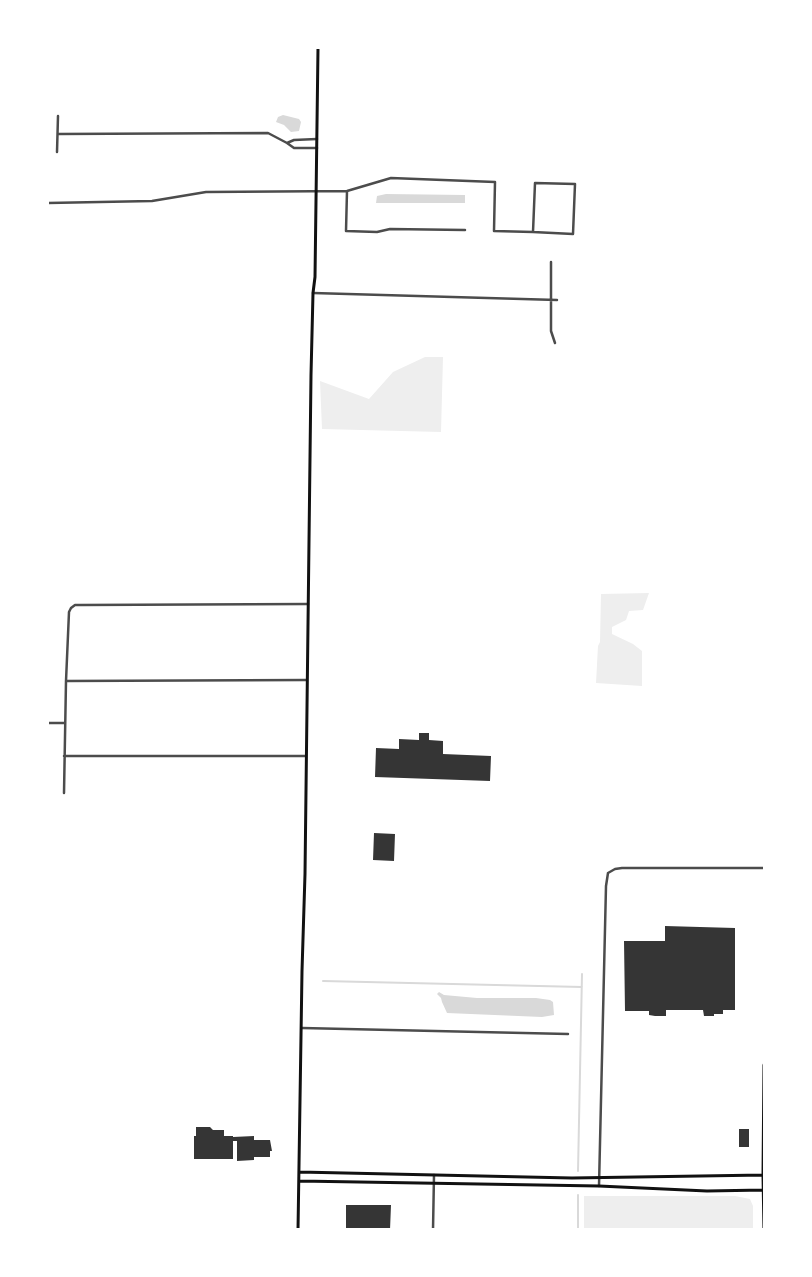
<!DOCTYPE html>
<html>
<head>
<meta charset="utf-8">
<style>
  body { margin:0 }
  #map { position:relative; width:812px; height:1277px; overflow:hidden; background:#fff; font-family:Cabin,sans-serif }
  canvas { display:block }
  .frame { position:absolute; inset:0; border:49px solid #fff; pointer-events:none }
</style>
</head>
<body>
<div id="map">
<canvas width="812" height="1277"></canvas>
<div class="frame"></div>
</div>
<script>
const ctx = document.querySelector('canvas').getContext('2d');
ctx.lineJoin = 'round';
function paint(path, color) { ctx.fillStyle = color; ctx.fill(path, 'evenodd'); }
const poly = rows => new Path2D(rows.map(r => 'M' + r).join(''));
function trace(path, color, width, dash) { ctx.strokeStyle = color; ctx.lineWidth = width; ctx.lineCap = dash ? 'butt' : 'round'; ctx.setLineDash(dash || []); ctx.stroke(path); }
paint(poly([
  [425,357,443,357,441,432,322,429,320,381,369,399,393,372],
  [649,593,643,610,629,611,626,620,612,627,612,634,633,644,642,651,642,686,596,683,598,646,600,642,601,594],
  [584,1196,735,1196,750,1199,753,1206,753,1229,584,1229]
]), '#eee');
paint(poly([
  [283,115,299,119,301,122,299,131,291,132,284,125,276,122,278,117],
  [386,194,465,195,465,203,376,203,377,196],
  [439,992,444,995,477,998,536,998,550,1000,553,1002,554,1015,542,1017,447,1013,442,1002,441,998,437,994]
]), '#d9d9d9');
trace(poly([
  [323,981,582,987],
  [578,1171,582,974],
  [578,1230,578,1195]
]), '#d9d9d9', 2);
paint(poly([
  [419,733,429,733,429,740,443,741,443,754,491,756,490,781,375,777,376,748,399,749,399,739,419,740],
  [374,833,395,834,394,861,373,860],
  [665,926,735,928,735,1010,723,1010,723,1014,714,1014,714,1016,704,1016,703,1010,666,1010,666,1016,655,1016,649,1015,649,1011,625,1011,624,941,665,941],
  [196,1127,210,1127,213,1130,224,1130,224,1136,233,1136,233,1137,254,1136,254,1140,270,1140,272,1151,270,1151,270,1157,254,1157,254,1160,237,1161,237,1141,233,1141,233,1159,194,1159,194,1136,196,1136],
  [739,1129,749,1129,749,1147,739,1147],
  [346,1205,391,1205,390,1230,346,1229]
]), '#353535');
trace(poly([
  [58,134,268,133,287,143],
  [317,148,294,148,287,143,294,140,317,139],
  [57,152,58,116],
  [347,191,346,231,377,232,390,229,465,230],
  [48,203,152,201,206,192,347,191,391,178,495,182,494,231,533,232,573,234,575,184,535,183,533,232],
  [551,262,551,331,555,343],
  [313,293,557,300],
  [66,681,306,680],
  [48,723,65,723],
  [64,756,305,756],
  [64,793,66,681,69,612,71,608,75,605,81,605,308,604],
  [302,1028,568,1034],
  [599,1186,606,886,608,873,615,869,622,868,764,868],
  [433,1230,434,1175]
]), '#4c4c4c', 2.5);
trace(poly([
  [299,1172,572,1178,764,1175],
  [299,1181,599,1186,707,1191,764,1190],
  [298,1230,302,971,305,874,311,375,313,293,315,277,318,48],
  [764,1230,763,1175,764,1065]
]), '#111', 3);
</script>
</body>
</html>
